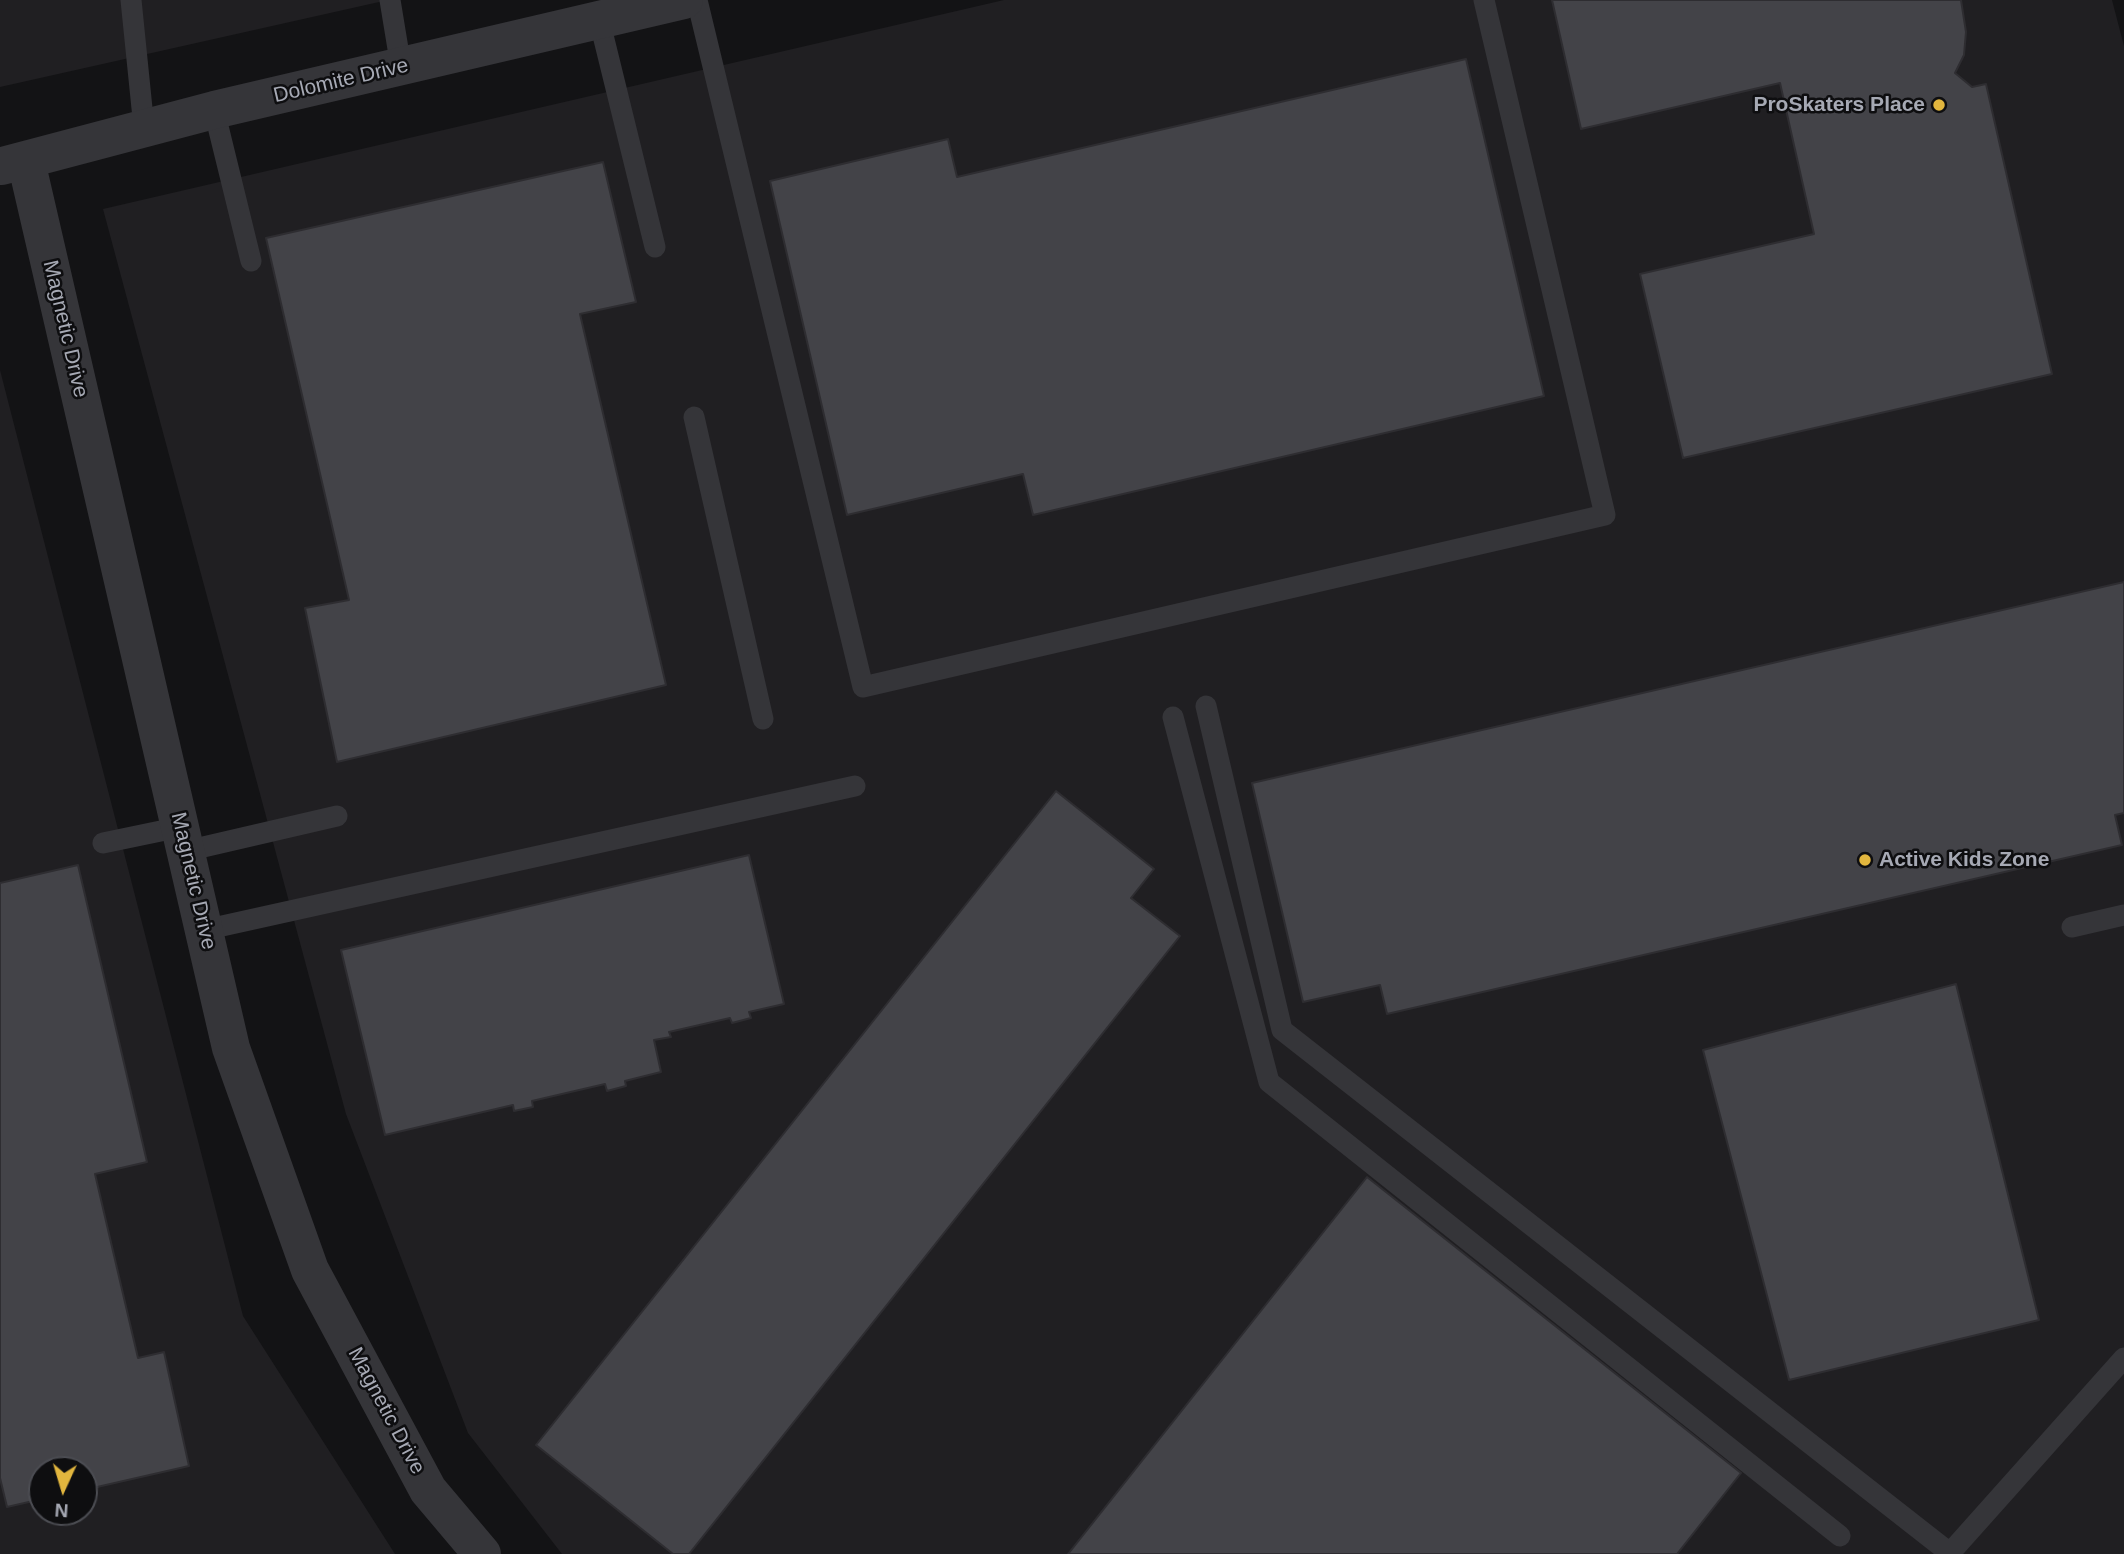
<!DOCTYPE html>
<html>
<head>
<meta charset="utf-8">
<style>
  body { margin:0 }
  #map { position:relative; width:2124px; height:1554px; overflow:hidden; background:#131315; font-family:Helvetica,sans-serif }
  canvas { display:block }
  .north { position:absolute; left:28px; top:1456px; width:70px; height:70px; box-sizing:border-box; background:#0e0e10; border:2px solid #4b4c52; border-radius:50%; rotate:184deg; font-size:19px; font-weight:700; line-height:28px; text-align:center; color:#a6a9b4 }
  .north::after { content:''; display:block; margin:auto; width:24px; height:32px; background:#e2b63e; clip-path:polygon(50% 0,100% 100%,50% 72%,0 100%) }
</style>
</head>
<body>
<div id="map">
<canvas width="2124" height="1554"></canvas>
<div class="north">N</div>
</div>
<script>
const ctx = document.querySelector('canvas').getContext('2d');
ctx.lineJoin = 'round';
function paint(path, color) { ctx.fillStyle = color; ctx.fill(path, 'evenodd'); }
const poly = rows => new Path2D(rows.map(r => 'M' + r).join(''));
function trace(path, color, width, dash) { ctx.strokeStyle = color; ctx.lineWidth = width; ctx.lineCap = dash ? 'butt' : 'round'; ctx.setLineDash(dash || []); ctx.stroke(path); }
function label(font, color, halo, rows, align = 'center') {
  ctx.font = font + ' Helvetica,sans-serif'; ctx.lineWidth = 5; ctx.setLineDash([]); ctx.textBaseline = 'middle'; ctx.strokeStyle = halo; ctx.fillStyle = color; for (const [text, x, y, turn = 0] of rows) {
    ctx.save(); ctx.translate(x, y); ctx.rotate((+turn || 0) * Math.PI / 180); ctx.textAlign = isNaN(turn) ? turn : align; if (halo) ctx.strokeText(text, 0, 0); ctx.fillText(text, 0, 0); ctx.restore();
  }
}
paint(poly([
  [0,0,388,0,0,87],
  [1004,0,2112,0,2124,46,2124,1554,562,1554,468,1433,346,1114,103,209],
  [0,370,243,1316,395,1554,0,1554],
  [42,1470,84,1470,84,1512,42,1512]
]), '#201f22');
const building = poly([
  [1552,0,1961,0,1966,32,1964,55,1955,73,1972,87,1986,84,2052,374,1683,458,1640,274,1814,234,1780,83,1581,129,1552,0],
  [1466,59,1544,396,1033,515,1023,474,847,515,770,181,948,139,957,177,1466,59],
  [603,162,636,302,580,314,666,685,337,762,305,608,349,600,266,238,603,162],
  [2124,582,2124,813,2115,815,2122,845,1387,1014,1380,985,1303,1002,1252,783,2124,582],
  [1056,791,1154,869,1131,898,1180,936,689,1554,673,1554,536,1445,1056,791],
  [749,855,784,1004,749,1012,751,1018,732,1023,730,1018,669,1032,671,1037,654,1040,661,1072,625,1081,626,1086,607,1091,605,1084,532,1101,533,1107,514,1111,513,1105,385,1135,341,950,749,855],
  [78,865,147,1162,95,1174,138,1358,164,1352,189,1466,84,1490,84,1470,42,1470,42,1499,7,1507,0,1478,0,883,78,865],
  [1956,984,2039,1320,1789,1380,1703,1050,1956,984],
  [1367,1177,1741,1473,1677,1554,1068,1554,1367,1177]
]);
paint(building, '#434348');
trace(building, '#2e2d31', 2);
trace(poly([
  [131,0,144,128],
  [390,0,401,67],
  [697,0,863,687,1605,515,1484,0],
  [599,19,655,247],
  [214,110,251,261],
  [694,417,763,719],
  [1206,706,1282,1030,1951,1554],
  [1173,717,1269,1082,1840,1536],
  [103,843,180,827],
  [186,851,337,816],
  [2072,927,2124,915],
  [204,930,855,786],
  [1950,1553,2124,1358]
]), '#353539', 21);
trace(poly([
  [26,161,231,1048,310,1270,428,1490,482,1554],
  [2,166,214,110,684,0]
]), '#353539', 38);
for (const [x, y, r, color] of [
  [1939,105,7,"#e2b63e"],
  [1865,860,7,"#e2b63e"]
]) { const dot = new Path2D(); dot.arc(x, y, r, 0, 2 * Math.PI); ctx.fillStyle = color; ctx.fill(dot); trace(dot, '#0e0e10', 2.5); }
label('21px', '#a6a9b4', '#0e0e10', [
  ["Dolomite Drive",341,81,-13],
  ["Magnetic Drive",65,329,77],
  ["Magnetic Drive",193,881,77],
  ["Magnetic Drive",386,1411,62]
]);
label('bold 21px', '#a6a9b4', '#0e0e10', [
  ["ProSkaters Place",1925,105],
  ["Active Kids Zone",1879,860,"left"]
], 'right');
</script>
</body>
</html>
